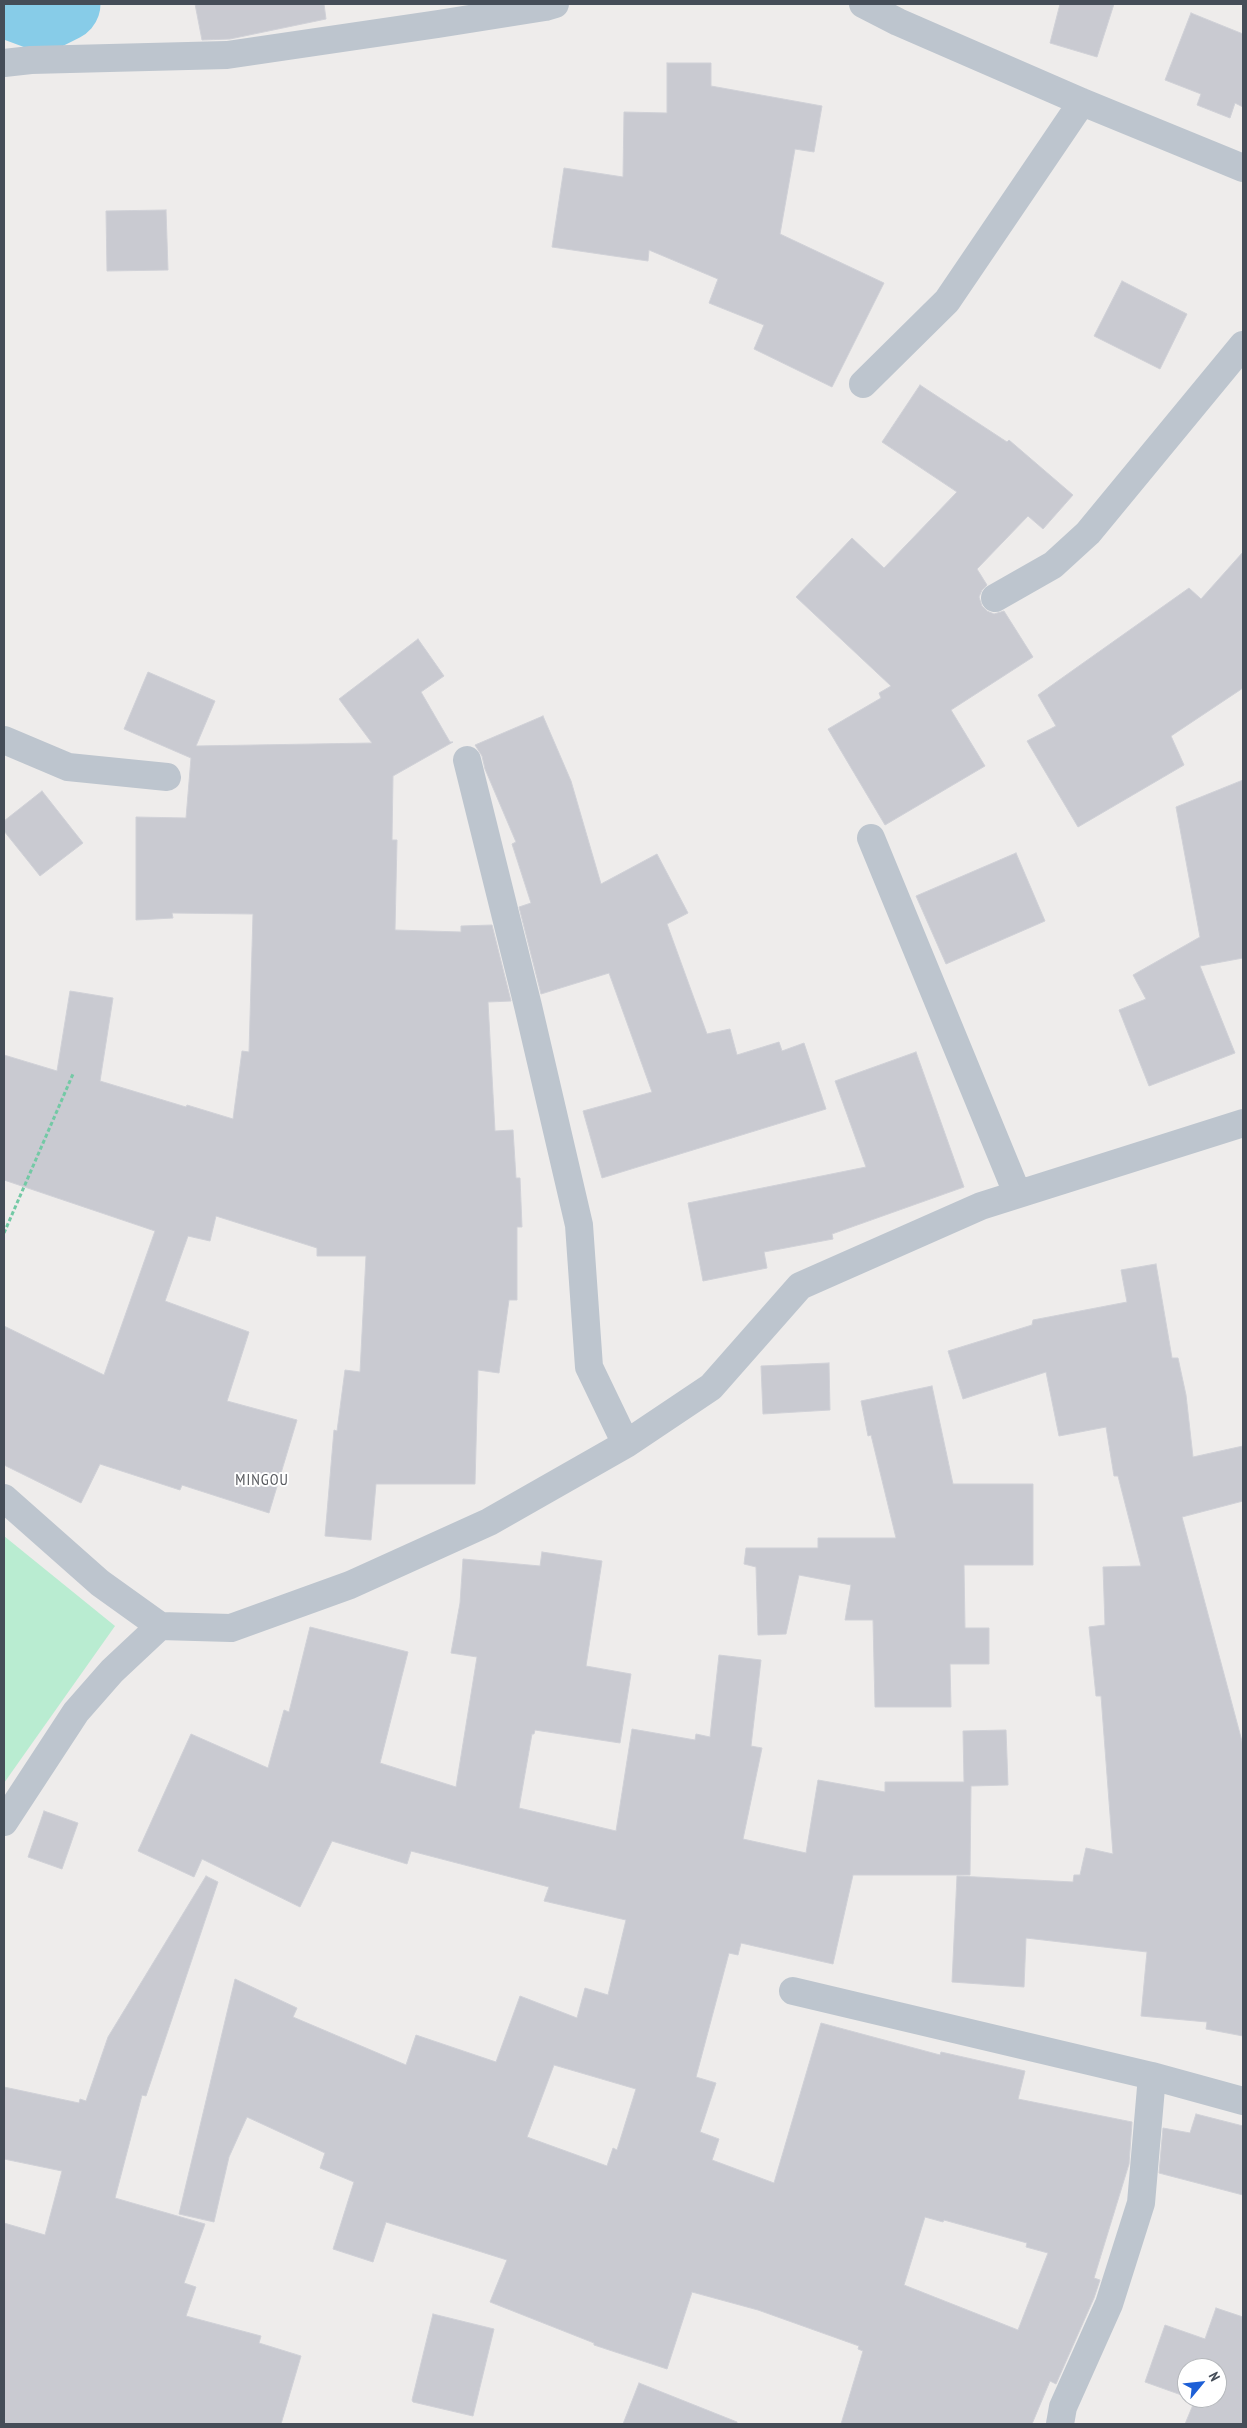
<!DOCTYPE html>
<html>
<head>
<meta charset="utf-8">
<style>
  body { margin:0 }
  #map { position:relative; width:1247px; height:2428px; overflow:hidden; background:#eeeceb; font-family:"PT Sans Narrow",sans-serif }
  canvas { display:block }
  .frame { position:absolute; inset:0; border:5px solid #454d58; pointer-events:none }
  .north { position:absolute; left:1177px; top:2358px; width:50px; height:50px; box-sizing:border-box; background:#fff; border:1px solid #b5b8bc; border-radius:50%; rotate:62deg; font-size:14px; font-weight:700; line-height:20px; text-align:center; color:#454d58 }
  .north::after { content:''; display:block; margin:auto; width:18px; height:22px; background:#1d5fd6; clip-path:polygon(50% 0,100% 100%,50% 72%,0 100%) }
</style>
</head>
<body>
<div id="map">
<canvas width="1247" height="2428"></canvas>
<div class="frame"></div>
<div class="north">N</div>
</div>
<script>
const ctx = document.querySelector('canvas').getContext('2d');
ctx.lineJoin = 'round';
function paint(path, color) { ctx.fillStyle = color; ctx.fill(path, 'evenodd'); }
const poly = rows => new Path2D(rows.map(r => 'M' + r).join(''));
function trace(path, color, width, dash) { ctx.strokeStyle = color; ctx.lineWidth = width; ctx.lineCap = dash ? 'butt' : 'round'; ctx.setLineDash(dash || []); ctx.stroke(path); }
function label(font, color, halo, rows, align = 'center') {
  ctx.font = font + ' "PT Sans Narrow",sans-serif'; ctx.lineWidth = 4; ctx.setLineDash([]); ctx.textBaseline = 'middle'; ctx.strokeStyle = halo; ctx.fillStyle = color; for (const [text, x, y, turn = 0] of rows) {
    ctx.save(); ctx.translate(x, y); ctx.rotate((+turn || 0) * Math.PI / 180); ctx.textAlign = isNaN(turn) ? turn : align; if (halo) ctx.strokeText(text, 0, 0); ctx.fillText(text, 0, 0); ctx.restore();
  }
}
paint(poly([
  [4,1536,115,1626,4,1783]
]), '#b9ecd1');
trace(poly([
  [16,4,43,14,63,4]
]), '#87cce8', 75);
const building = poly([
  [195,4,324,4,326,19,230,39,202,40,195,4],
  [1060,4,1114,4,1097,57,1050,43,1060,4],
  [1191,13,1243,34,1243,107,1235,103,1230,118,1197,105,1201,94,1165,80,1191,13],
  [667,63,711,63,711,86,822,106,814,152,795,149,780,234,884,283,832,387,754,349,764,325,709,303,718,279,649,250,648,261,552,247,564,168,623,177,624,112,667,113,667,63],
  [166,210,168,270,107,271,106,211,166,210],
  [1122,281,1187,314,1160,369,1094,336,1122,281],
  [920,385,1007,442,1009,440,1073,495,1043,529,1028,516,977,569,987,585,982,590,979,597,982,606,987,611,994,614,1004,611,1033,657,951,710,985,766,885,825,828,729,881,698,879,693,891,686,796,597,852,538,884,568,957,492,882,442,920,385],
  [1243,552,1243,688,1171,736,1184,765,1078,827,1027,741,1056,726,1038,695,1189,588,1201,599,1243,552],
  [418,639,444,676,421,692,450,742,453,742,393,776,392,840,397,840,395,930,461,932,461,926,492,925,511,1001,488,1002,495,1131,513,1130,516,1178,520,1178,522,1227,517,1227,517,1300,509,1300,499,1373,478,1370,475,1484,376,1484,371,1540,325,1536,334,1430,337,1431,345,1370,360,1372,366,1256,317,1256,317,1248,216,1216,210,1241,188,1236,165,1301,249,1332,227,1401,297,1420,269,1513,182,1485,180,1490,100,1464,81,1503,4,1465,4,1326,104,1375,155,1231,4,1180,4,1055,57,1071,70,991,113,998,100,1081,186,1107,187,1105,233,1119,242,1051,249,1052,253,914,172,913,173,918,136,920,136,817,186,818,191,758,124,729,148,672,215,701,196,746,372,743,339,699,418,639],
  [543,716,571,781,601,884,657,854,688,913,667,924,707,1034,730,1029,737,1055,779,1042,782,1051,804,1043,826,1109,602,1178,583,1111,652,1092,609,973,541,994,519,907,531,903,512,844,516,842,485,769,482,756,475,745,543,716],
  [1243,780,1243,958,1200,966,1235,1053,1149,1086,1119,1010,1146,999,1133,975,1200,937,1176,807,1243,780],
  [42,791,83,843,40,876,4,831,4,821,42,791],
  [1016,853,1045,921,946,964,916,896,1016,853],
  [916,1052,964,1187,832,1234,833,1239,764,1252,767,1268,703,1281,688,1203,866,1167,835,1081,916,1052],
  [1156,1264,1172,1358,1178,1358,1186,1395,1193,1457,1243,1446,1243,1501,1182,1517,1243,1745,1243,2036,1206,2029,1207,2022,1141,2016,1147,1952,1026,1938,1024,1987,952,1982,957,1876,1073,1882,1074,1875,1080,1875,1086,1848,1113,1854,1101,1696,1096,1696,1089,1627,1105,1625,1103,1567,1141,1566,1118,1476,1114,1476,1106,1427,1059,1436,1046,1372,963,1399,948,1351,1032,1325,1033,1320,1127,1302,1121,1270,1156,1264],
  [829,1363,830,1410,763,1414,761,1366,829,1363],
  [932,1386,953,1484,1033,1484,1033,1565,964,1565,965,1628,989,1628,989,1664,950,1664,951,1707,875,1707,873,1620,845,1620,851,1585,799,1575,786,1634,758,1635,756,1567,744,1564,746,1548,818,1548,818,1538,896,1538,871,1435,868,1436,861,1401,932,1386],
  [542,1552,602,1561,586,1666,631,1674,620,1743,535,1730,534,1734,532,1734,519,1808,616,1831,632,1729,695,1740,696,1734,710,1737,719,1655,761,1660,751,1746,762,1748,743,1839,806,1853,818,1780,885,1792,885,1782,964,1782,963,1731,1006,1730,1008,1785,971,1786,970,1875,853,1875,833,1964,741,1943,738,1955,729,1953,696,2077,716,2083,700,2132,719,2139,712,2160,774,2183,821,2023,940,2055,941,2052,1025,2071,1018,2099,1132,2122,1129,2164,1094,2278,1100,2280,1094,2298,1056,2384,1050,2381,1032,2424,841,2424,863,2351,858,2349,859,2346,758,2310,692,2292,667,2369,594,2345,594,2343,490,2302,507,2260,386,2222,373,2262,333,2249,354,2182,320,2168,325,2153,247,2117,229,2157,214,2222,179,2214,235,1979,297,2008,293,2017,406,2065,416,2035,496,2062,520,1996,577,2018,585,1988,608,1995,626,1920,544,1901,549,1887,411,1851,407,1864,332,1841,300,1907,202,1859,194,1877,138,1851,191,1734,268,1768,284,1710,289,1712,310,1627,408,1652,380,1763,456,1787,477,1657,451,1653,460,1603,463,1559,540,1566,542,1552],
  [554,2065,636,2089,617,2150,613,2148,607,2166,527,2137,554,2065],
  [925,2217,943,2222,944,2220,1027,2243,1026,2247,1048,2253,1018,2330,904,2285,925,2217],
  [44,1811,78,1823,62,1869,28,1857,44,1811],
  [206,1876,218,1882,146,2096,142,2095,115,2198,205,2224,184,2283,196,2287,186,2316,261,2336,259,2343,301,2356,281,2424,4,2424,4,2223,45,2235,62,2171,4,2159,4,2087,79,2103,80,2099,86,2101,108,2037,206,1876],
  [1196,2114,1243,2126,1243,2195,1159,2173,1163,2128,1190,2133,1196,2114],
  [1216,2308,1243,2317,1243,2424,1185,2424,1195,2400,1190,2398,1217,2398,1217,2368,1187,2368,1187,2397,1145,2382,1165,2325,1205,2339,1216,2308],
  [433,2314,494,2329,473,2416,413,2402,412,2400,433,2314],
  [639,2383,737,2422,737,2424,623,2424,639,2383]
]);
paint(building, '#c9cad1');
trace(building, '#d0d1d7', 1);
trace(poly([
  [4,1233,73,1074]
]), '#73c9a5', 3, [4, 2.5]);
trace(poly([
  [863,4,898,22,1082,102,1243,168],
  [4,63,31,60,227,55,438,24,545,7,555,4],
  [863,384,947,301,1082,102],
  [995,598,1053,565,1088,533,1243,345],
  [4,740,68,767,167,777],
  [467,760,528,1006,579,1225,589,1367,626,1444],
  [871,838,1017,1193],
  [4,1498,100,1583,160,1626,231,1628,350,1585,489,1522,626,1444,711,1387,800,1286,981,1206,1243,1123],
  [4,1822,76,1712,112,1671,160,1626],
  [793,1991,1152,2076,1243,2101],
  [1060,2424,1063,2407,1109,2304,1141,2203,1152,2076]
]), '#bdc5ce', 28);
ctx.letterSpacing = '1px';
label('16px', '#595b60', '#fff', [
  ["MINGOU",262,1480]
]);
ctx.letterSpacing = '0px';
</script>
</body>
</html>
